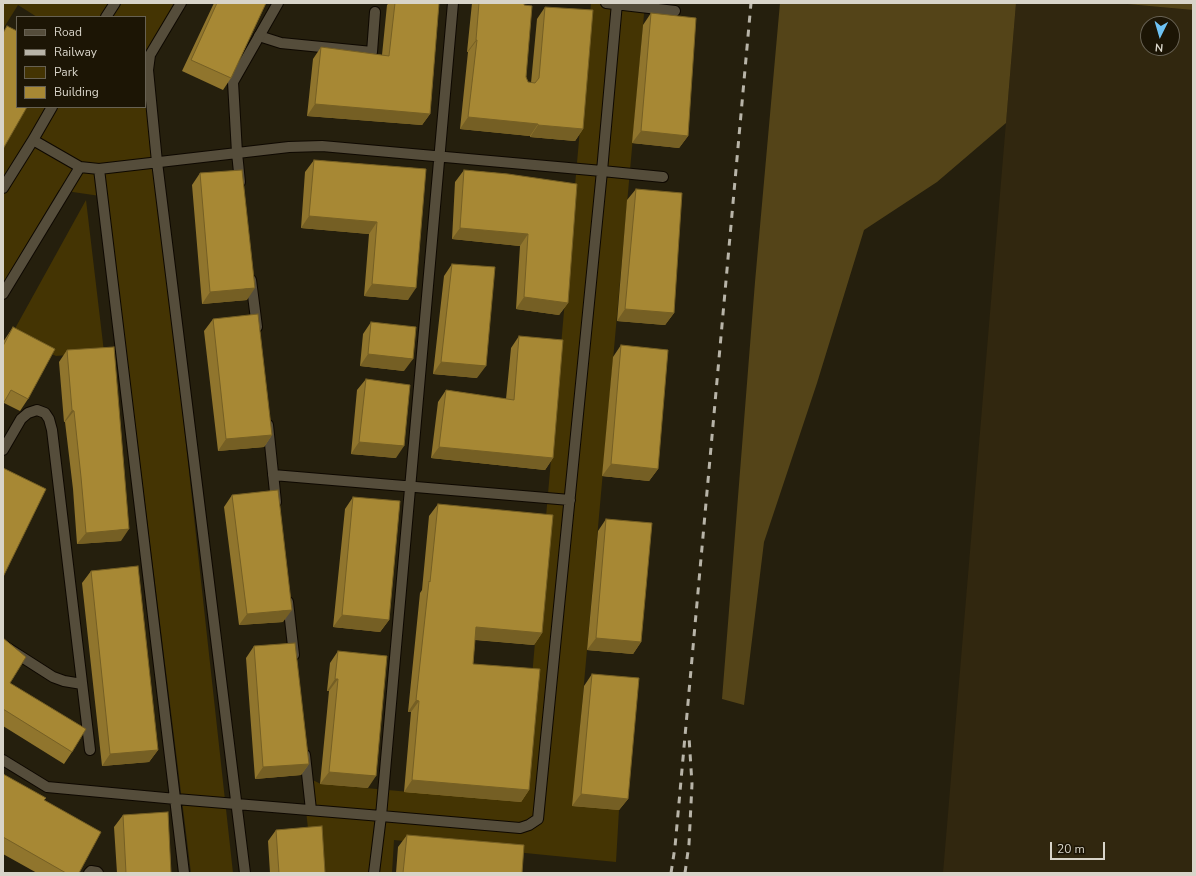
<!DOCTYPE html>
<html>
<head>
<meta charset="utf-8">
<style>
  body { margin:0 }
  #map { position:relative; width:1196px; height:876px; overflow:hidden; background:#251f0d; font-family:"Nunito Sans",sans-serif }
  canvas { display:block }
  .frame { position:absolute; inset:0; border:4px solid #d8d4c9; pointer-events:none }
  .legend { position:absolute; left:16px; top:16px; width:130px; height:92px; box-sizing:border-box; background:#1c1505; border:1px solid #676153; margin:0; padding:5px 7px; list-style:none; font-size:12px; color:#d8d4c9 }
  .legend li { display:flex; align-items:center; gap:8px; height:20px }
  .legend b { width:20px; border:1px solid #676153 }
  .north { position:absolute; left:1140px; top:16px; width:40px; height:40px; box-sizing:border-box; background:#1c1505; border:1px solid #676153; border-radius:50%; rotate:185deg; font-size:11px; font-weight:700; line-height:16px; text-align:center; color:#d8d4c9 }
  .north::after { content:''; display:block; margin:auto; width:14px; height:18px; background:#6ec2f3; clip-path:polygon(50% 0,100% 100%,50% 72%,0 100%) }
  .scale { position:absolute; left:1050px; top:842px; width:55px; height:18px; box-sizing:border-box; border:2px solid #d8d4c9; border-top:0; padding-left:5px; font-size:12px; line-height:14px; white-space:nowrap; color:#d8d4c9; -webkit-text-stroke:3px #1c1505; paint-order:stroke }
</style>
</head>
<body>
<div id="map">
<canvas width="1196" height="876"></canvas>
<div class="frame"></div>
<ul class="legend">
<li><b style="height:5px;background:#554d3b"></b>Road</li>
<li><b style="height:5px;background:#b8b4a8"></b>Railway</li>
<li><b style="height:11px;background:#443403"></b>Park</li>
<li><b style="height:11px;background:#a78834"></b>Building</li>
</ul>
<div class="north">N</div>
<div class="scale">20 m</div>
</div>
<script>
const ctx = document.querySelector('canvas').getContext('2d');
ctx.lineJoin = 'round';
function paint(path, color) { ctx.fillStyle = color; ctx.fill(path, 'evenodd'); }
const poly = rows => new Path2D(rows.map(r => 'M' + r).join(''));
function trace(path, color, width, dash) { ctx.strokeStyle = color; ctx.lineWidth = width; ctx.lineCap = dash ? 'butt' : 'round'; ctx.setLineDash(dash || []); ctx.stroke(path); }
paint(poly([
  [1016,3,1116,3,1193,10,1193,873,943,873],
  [1148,24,1172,24,1172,48,1148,48]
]), '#31270f');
paint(poly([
  [3,3,180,3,145,54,145,17,37,17,18,5,3,29],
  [591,3,645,3,573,806,619,810,616,862,394,840,392,873,313,873,302,775,321,784,521,802],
  [145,70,233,873,191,873,107,197,59,190,3,283,3,148,27,107,145,107],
  [86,200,104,352,56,356,12,334]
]), '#443403');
paint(poly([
  [780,3,1016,3,1006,123,937,182,864,230,817,383,764,542,744,705,722,699,755,282],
  [1116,3,1193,3,1193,10]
]), '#544418');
const lane = poly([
  [259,36,281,43,372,52,375,12]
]);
const street = poly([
  [181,3,150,55,148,70,157,162,245,873],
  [606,3,675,11],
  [617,3,602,171,663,177],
  [106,17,115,3],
  [33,140,52,107],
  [99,169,184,873],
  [240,182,237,153,233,82,278,3],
  [3,188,33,140,80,167,99,169,289,147,322,146,602,171,538,819,529,825,520,828,381,816,374,873],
  [251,280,257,327],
  [3,294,80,167],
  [268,425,276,502],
  [3,450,21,419,28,413,37,410,45,413,49,419,52,430,90,750],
  [273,475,570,500],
  [288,602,294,655],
  [3,645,53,677,64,681,82,684],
  [305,755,311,810],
  [3,760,47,787,176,799,381,816,453,3],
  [89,873,91,871,97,872,98,873]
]);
trace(lane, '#0e0800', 12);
trace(street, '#0e0800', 12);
trace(lane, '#554d3b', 10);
trace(street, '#554d3b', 10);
trace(poly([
  [671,873,675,847,688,703,751,3],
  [685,873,689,844,692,784,689,737]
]), '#b8b4a8', 3, [7, 7]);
paint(poly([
  [214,3,266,3,231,78,223,90,182,71],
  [389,3,439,3,430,114,422,125,307,116,313,59,321,47,382,55,387,5],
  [472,3,524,3,526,77,528,82,531,83,537,19,545,7,583,129,575,141,530,137,530,136,460,129,468,52,467,52],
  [651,13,688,136,679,148,632,143,643,25],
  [314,160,426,169,408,300,364,296,369,234,301,228,305,172],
  [464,170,508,174,568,303,559,315,516,309,520,246,452,239,455,182],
  [200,173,247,300,202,304,192,185],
  [636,189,674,313,665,325,617,321,627,200],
  [452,264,477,378,433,374,444,276],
  [213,319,272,435,264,447,218,451,204,331],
  [371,322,404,371,360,366,363,334],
  [13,327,28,399,20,411,4,403,3,404,3,342],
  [519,336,553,458,545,470,431,458,438,402,446,390,506,399,511,348],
  [621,345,658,469,649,481,602,476,613,357],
  [67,350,121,541,77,544,73,489,65,422,64,422,59,362],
  [366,379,396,458,351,454,357,390],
  [232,495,283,622,239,625,224,507],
  [353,497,389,620,380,632,333,627,345,509],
  [438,504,542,633,534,645,475,640,473,664,529,790,521,802,404,792,411,712,408,712,420,593,422,590,429,516],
  [606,519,641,642,633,654,587,650,598,531],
  [91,571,158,750,149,762,102,766,82,583],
  [3,638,10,683,72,752,64,764,3,726],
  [254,646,309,764,301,775,255,779,246,658],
  [338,651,368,788,320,784,329,691,327,691,330,663],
  [592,674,628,799,619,810,572,806,584,686],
  [3,774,44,800,79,873,37,873,3,854],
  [123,815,171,873,117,873,114,827],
  [276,830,325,873,270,873,268,841],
  [407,835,522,873,396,873,398,847]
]), '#90752d');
paint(poly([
  [476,40,477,40,468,52,467,52],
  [315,104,430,114,422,125,307,116],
  [468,117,538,124,530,136,460,129],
  [538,125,583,129,575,141,530,137],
  [641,131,688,136,679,148,632,143],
  [309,216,377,222,369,234,301,228],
  [460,228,528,234,520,246,452,239],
  [372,284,416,288,408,300,364,296],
  [255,288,247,300,202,304,210,292],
  [524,297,568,303,559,315,516,309],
  [625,309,674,313,665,325,617,321],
  [368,354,413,359,404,371,360,366],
  [441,362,486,366,477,378,433,374],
  [72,410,74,411,65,422,64,422],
  [272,435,264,447,218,451,226,439],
  [359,442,404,446,396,458,351,454],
  [439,447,553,458,545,470,431,458],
  [611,464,658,469,649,481,602,476],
  [129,529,121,541,77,544,86,533],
  [292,610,283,622,239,625,247,614],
  [342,615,389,620,380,632,333,627],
  [476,627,542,633,534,645,467,639],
  [596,638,641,642,633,654,587,650],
  [335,679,338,679,329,691,327,691],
  [416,700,419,701,411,712,408,712],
  [158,750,149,762,102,766,110,754],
  [309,764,301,775,255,779,263,767],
  [329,772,376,776,368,788,320,784],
  [412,780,529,790,521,802,404,792],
  [581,794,628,799,619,810,572,806]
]), '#755f24');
const building = poly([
  [217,3,266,3,231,78,191,60,217,3],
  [395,3,439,3,430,114,315,104,321,47,389,56,395,3],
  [479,3,524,3,524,5,532,6,526,77,528,82,535,83,539,78,545,7,593,10,583,129,538,125,538,124,468,117,477,40,476,40,479,3],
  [651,13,696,18,688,136,641,131,651,13],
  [7,26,17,31,17,107,27,107,3,149,3,33,7,26],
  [314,160,426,169,416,288,372,284,377,222,309,216,314,160],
  [242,170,255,288,210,292,200,173,242,170],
  [464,170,508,174,577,184,568,303,524,297,528,234,460,228,464,170],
  [636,189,682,193,674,313,625,309,636,189],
  [452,264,495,267,486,366,441,362,452,264],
  [258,314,272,435,226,439,213,319,258,314],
  [371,322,416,327,413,359,368,354,371,322],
  [13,327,55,349,28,399,11,390,3,404,3,346,13,327],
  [519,336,563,340,553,458,439,447,446,390,514,400,519,336],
  [621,345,668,350,658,469,611,464,621,345],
  [114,347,129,529,86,533,81,477,74,411,72,410,67,350,114,347],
  [366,379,410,385,404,446,359,442,366,379],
  [3,468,46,489,3,577,3,468],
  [278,490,292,610,247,614,232,495,278,490],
  [353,497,400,501,389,620,342,615,353,497],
  [438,504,553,515,542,633,476,627,473,664,540,669,529,790,412,780,419,701,416,700,429,581,430,582,438,504],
  [606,519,652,523,641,642,596,638,606,519],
  [138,566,158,750,110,754,91,571,138,566],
  [3,638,26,657,10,683,86,729,72,752,3,709,3,638],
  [295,643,309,764,263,767,254,646,295,643],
  [338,651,387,656,376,776,329,772,338,679,335,679,338,651],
  [592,674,639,678,628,799,581,794,592,674],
  [3,774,46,798,44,800,101,832,79,873,66,873,3,837,3,774],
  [168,812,171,873,126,873,123,815,168,812],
  [322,826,325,873,279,873,276,830,322,826],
  [407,835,524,845,522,873,403,873,407,835]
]);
paint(building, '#a78834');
trace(building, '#755f24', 1);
</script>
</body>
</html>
